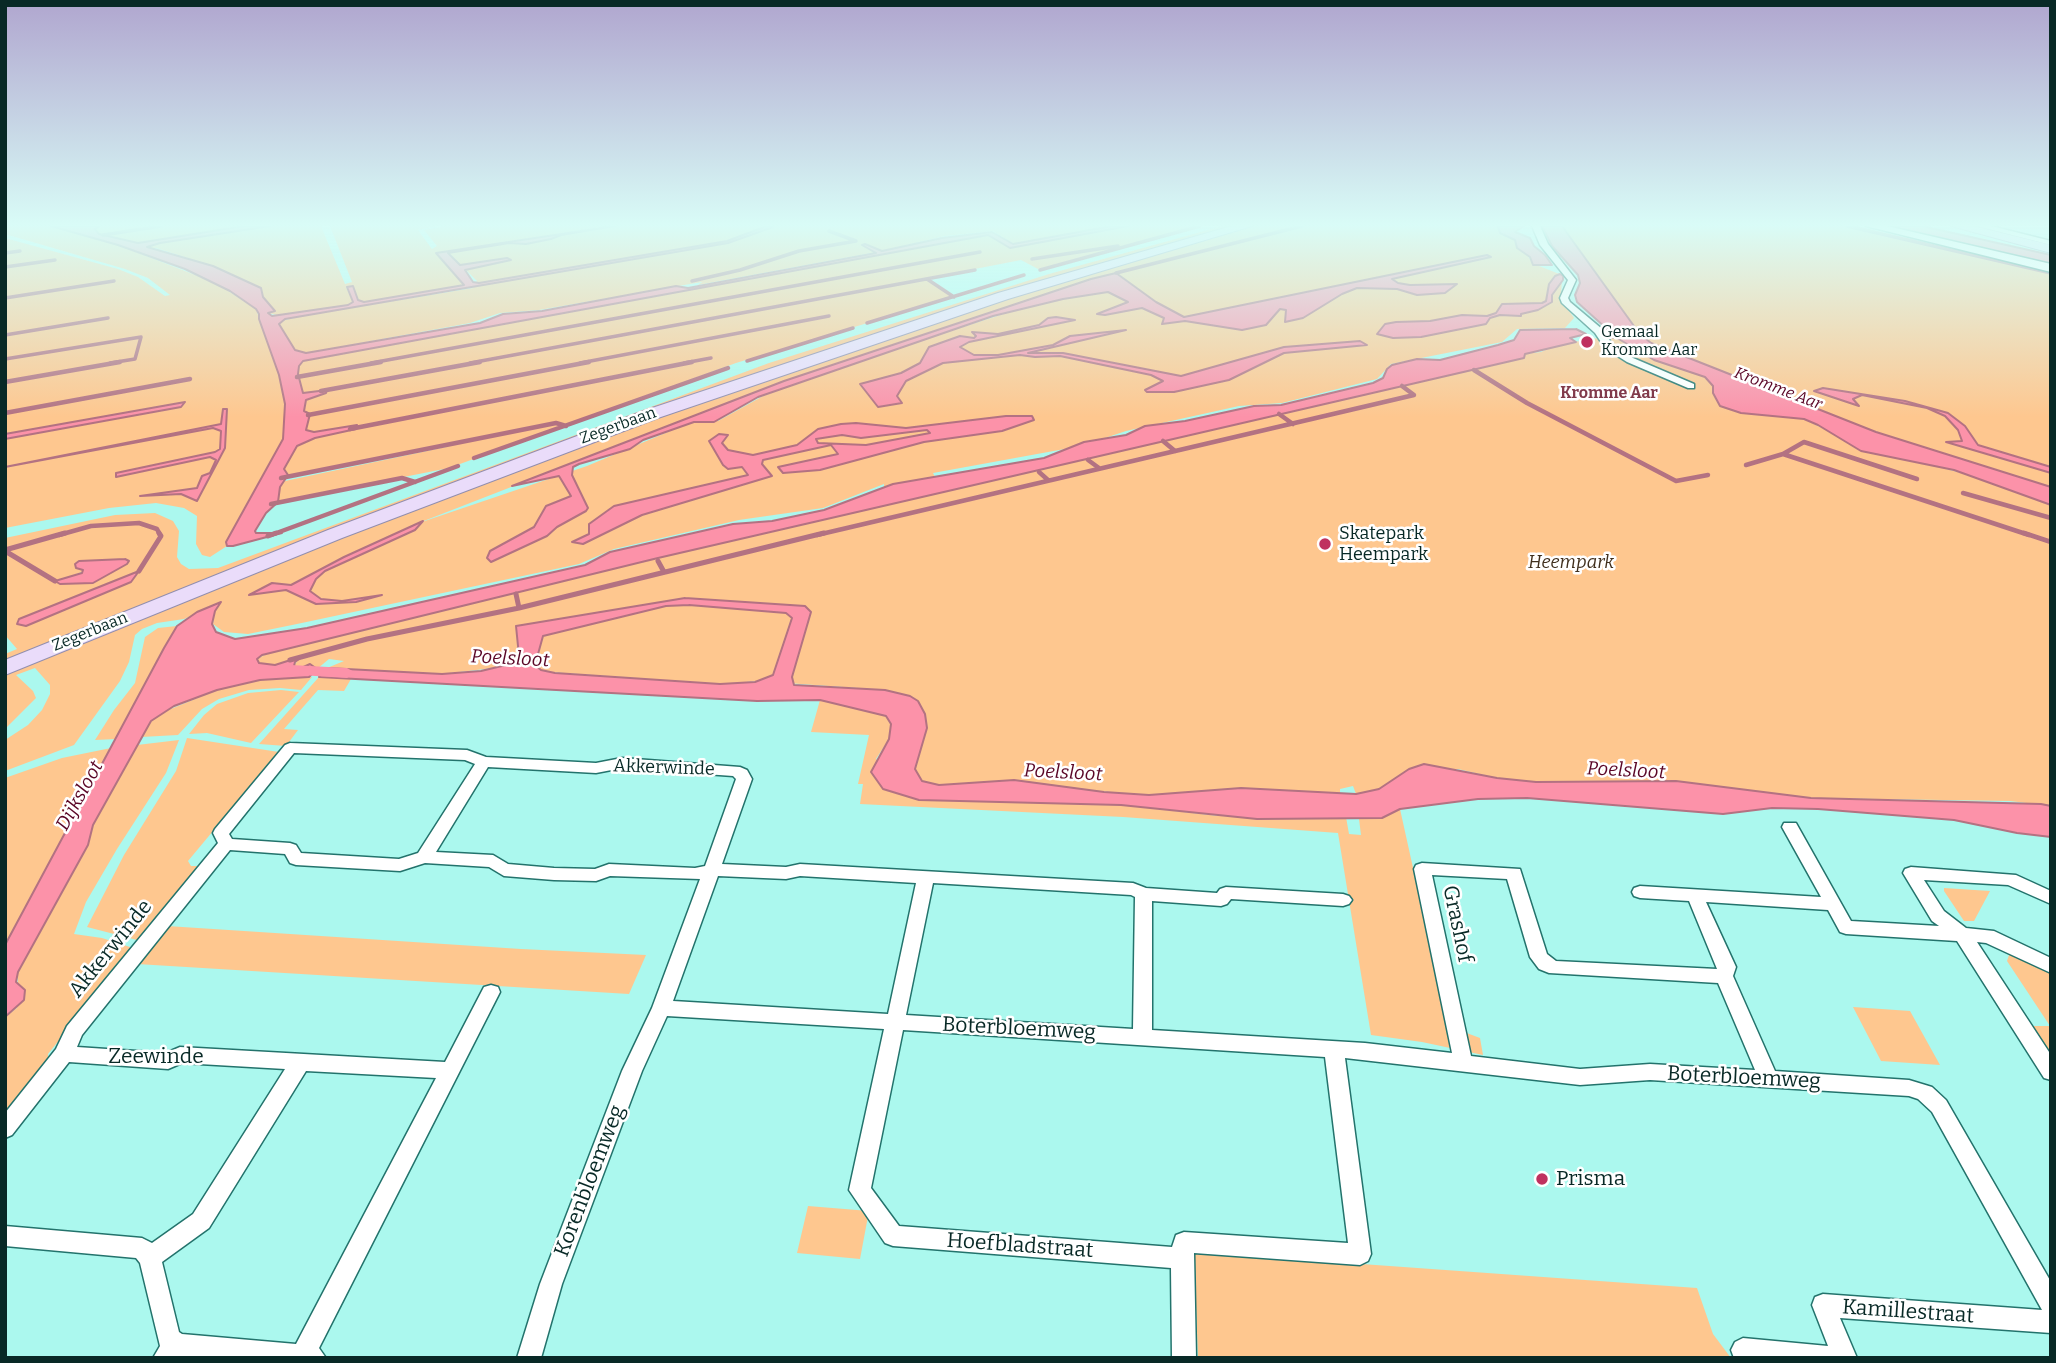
<!DOCTYPE html>
<html>
<head>
<meta charset="utf-8">
<style>
  body { margin:0 }
  #map { position:relative; width:2056px; height:1363px; overflow:hidden; background:#abf8ee; font-family:Bitter,serif }
  canvas { display:block }
  .frame { position:absolute; inset:0; border:7px solid #082926; pointer-events:none }
</style>
</head>
<body>
<div id="map">
<canvas width="2056" height="1363"></canvas>
<div class="frame"></div>
</div>
<script>
const ctx = document.querySelector('canvas').getContext('2d');
ctx.lineJoin = 'round';
function paint(path, color) { ctx.fillStyle = color; ctx.fill(path, 'evenodd'); }
const poly = rows => new Path2D(rows.map(r => 'M' + r).join(''));
function trace(path, color, width, dash) { ctx.strokeStyle = color; ctx.lineWidth = width; ctx.lineCap = dash ? 'butt' : 'round'; ctx.setLineDash(dash || []); ctx.stroke(path); }
function label(font, color, halo, rows, align = 'center') {
  ctx.font = font + ' Bitter,serif'; ctx.lineWidth = 5; ctx.setLineDash([]); ctx.textBaseline = 'middle'; ctx.strokeStyle = halo; ctx.fillStyle = color; for (const [text, x, y, turn = 0] of rows) {
    ctx.save(); ctx.translate(x, y); ctx.rotate((+turn || 0) * Math.PI / 180); ctx.textAlign = isNaN(turn) ? turn : align; if (halo) ctx.strokeText(text, 0, 0); ctx.fillText(text, 0, 0); ctx.restore();
  }
}
paint(poly([
  [5,226,51,226,118,245,216,283,256,309,279,375,285,404,283,439,240,516,227,546,210,557,202,555,196,544,197,516,184,508,156,503,109,508,5,528,5,439,181,407,184,403,5,434,5,238,118,269,138,277,165,296,170,295,148,278,125,269,5,234],
  [90,226,244,226,138,243,99,234],
  [270,226,321,226,345,284,352,282,330,226,436,226,418,230,432,249,437,246,424,230,446,226,607,226,437,253,464,282,461,286,363,302,359,300,351,286,346,287,353,302,348,305,281,316,268,313,274,311,263,297,261,288,213,266,156,248,147,248,160,243],
  [617,226,1109,226,1014,244,993,231,945,236,877,252,698,285,702,282,539,310,500,313,470,323,306,353,295,350,279,324,285,320,308,315,473,288,477,281,449,253],
  [1130,226,1198,226,1038,269,1021,260,872,289,928,280,953,297,736,363,449,468,278,502,280,487,285,481,446,447,444,445,288,475,283,469,297,446,315,438,356,429,357,425,314,432,306,430,310,414,304,412,306,400,326,393,326,390,303,393,297,374,299,366,303,361,988,235,1010,248],
  [1222,226,1235,226,978,300,656,408,5,662,5,654,17,649,5,635,5,538,115,515,155,513,173,521,179,531,177,557,181,564,189,569,218,568,769,363,1049,274],
  [128,559,93,583,60,584,56,582,84,571,76,568,75,564,79,561],
  [138,571,131,582,26,626,18,624,19,619],
  [1256,226,1497,226,1500,233,1515,240,1534,264,1562,275,1561,299,1574,318,1565,328,1517,329,1502,342,1391,364,1377,379,1282,403,1239,406,1126,431,1081,446,933,473,935,477,884,487,884,484,823,508,739,520,614,549,579,564,297,624,248,634,224,632,213,624,215,611,220,604,184,619,157,623,142,629,135,635,129,662,120,681,74,745,5,771,5,740,28,725,42,710,50,694,50,685,35,668,16,675,33,691,36,698,5,729,5,673,417,505,930,319],
  [1107,275,1016,310,863,359,763,396,718,421,694,421,587,466,416,524,784,381],
  [1562,226,1856,226,2051,272,2051,487,1913,445,1784,398,1651,343,1639,333,1625,317],
  [1604,337,1616,338,1652,359,1705,377,1713,386,1713,393,1720,406,1729,409,1804,419,1838,436,1923,463,1973,476,2051,504,2051,806,2010,801,1811,798,1676,781,1536,782,1497,778,1458,769,1406,771,1379,789,1356,794,1353,786,1340,789,1340,793,1241,788,1149,795,981,782,939,785,921,782,915,769,927,728,925,714,918,701,910,696,886,690,758,681,720,684,493,668,442,674,327,668,344,661,329,659,317,669,310,665,299,669,294,666,299,658,275,665,259,663,257,659,270,652,658,558,1513,361,1525,357,1524,354,1541,352,1556,345],
  [177,626,116,739,95,740,114,710,135,683,145,637,158,628],
  [312,677,301,690,280,688,249,690,219,699,202,709,178,735,141,737,151,721,161,713,217,690,260,679],
  [319,677,351,679,344,691,318,690,284,729,298,730,286,746,259,744],
  [281,690,299,692,251,743,207,733,189,734,204,715,217,704,248,693],
  [820,700,886,716,891,724,889,739,876,759,919,800,1121,805,1219,816,1346,817,1349,834,1361,835,1359,819,1382,818,1400,809,1448,1026,1480,1038,1483,1055,1422,1042,1371,1035,1338,833,1123,817,860,804,863,784,858,784,869,735,811,732],
  [187,738,279,752,188,861,191,866,203,866,141,941,87,927,124,855,176,771],
  [179,740,166,773,117,849,86,902,74,934,102,938,133,948,48,1054,49,1062,5,1118,5,1017,17,1008,18,973,88,845,93,825,137,745],
  [111,748,47,871,5,945,5,778,62,758],
  [1944,888,1990,891,1974,921,1964,921,1944,891],
  [167,926,521,949,646,955,629,994,137,964],
  [2010,952,2051,972,2051,1055,2033,1026,2050,1026,2007,961],
  [1853,1007,1910,1011,1940,1065,1881,1061],
  [808,1206,869,1211,860,1259,797,1253],
  [1194,1252,1697,1288,1713,1334,1731,1358,1198,1358]
]), '#fec78f');
const water = poly([
  [51,226,100,226,95,229,99,234,138,243,244,226,270,226,160,243,147,247,213,266,261,288,263,297,275,311,268,313,272,316,348,305,353,302,347,287,353,286,358,300,364,302,464,285,436,253,614,226,561,235,551,239,526,244,509,243,448,253,460,265,507,258,511,260,465,270,473,282,479,283,727,241,767,226,773,227,728,243,285,319,279,324,295,350,306,353,480,323,503,314,542,311,676,286,688,288,876,253,862,245,865,244,882,251,942,238,992,232,1013,244,1112,226,1128,226,1010,248,988,235,303,361,299,366,298,374,303,393,327,390,326,393,306,400,304,411,310,414,306,430,314,432,357,425,356,429,315,438,297,446,284,469,288,475,280,487,278,502,266,513,255,531,256,533,282,533,233,546,227,546,226,542,283,439,285,404,279,375,259,319,259,314,256,309,230,291,185,269,118,245,51,226],
  [1498,226,1524,226,1515,232,1530,238,1534,246,1545,255,1552,265,1533,265,1530,257,1517,248,1515,240,1500,233,1498,226],
  [1542,226,1562,226,1639,333,1651,343,1876,432,2051,487,2051,505,1954,470,1861,451,1818,425,1804,419,1741,413,1720,406,1713,393,1713,386,1705,377,1654,360,1617,338,1604,337,1609,333,1604,330,1607,329,1577,302,1575,295,1580,283,1578,275,1552,246,1542,226],
  [1874,226,1922,226,2051,255,2051,267,1874,226],
  [1487,255,1491,257,1392,279,1398,283,1410,285,1457,284,1445,293,1417,295,1397,289,1357,288,1342,294,1303,318,1285,322,1286,310,1280,309,1266,325,1242,330,1185,321,1162,324,1164,318,1142,308,1105,315,1097,314,1128,302,1108,292,1063,299,993,316,758,397,714,422,694,422,643,440,630,449,579,464,573,467,572,475,588,508,586,511,557,527,547,536,491,562,487,558,490,551,534,527,546,506,571,496,559,476,512,486,784,381,1091,279,1116,273,1156,302,1184,317,1487,255],
  [1560,274,1563,276,1563,280,1552,295,1552,302,1538,310,1521,314,1521,316,1500,315,1490,318,1486,324,1421,337,1393,338,1377,334,1385,324,1396,322,1430,321,1462,315,1487,316,1496,313,1502,304,1542,303,1546,301,1549,284,1555,276,1560,274],
  [1056,317,1075,320,969,342,960,347,974,355,998,355,1053,345,1070,336,1126,330,1028,353,1063,353,1181,376,1284,347,1360,341,1367,345,1284,353,1229,380,1174,392,1147,392,1145,390,1163,381,1151,375,1060,356,1035,357,1020,355,943,363,906,381,897,396,902,403,878,407,860,384,901,373,920,363,929,347,960,336,974,338,976,336,972,332,998,334,1039,325,1048,318,1056,317],
  [1576,329,1586,334,1570,338,1576,342,1525,354,1524,358,658,558,262,655,257,659,259,663,275,665,303,656,295,662,294,666,299,669,310,664,317,669,309,677,260,680,217,690,174,706,151,721,93,825,88,845,18,972,16,982,25,990,24,1000,5,1017,5,945,164,648,177,626,197,612,221,602,215,611,212,624,216,632,235,639,307,628,585,565,610,552,733,524,772,521,824,510,893,484,1044,458,1084,442,1126,435,1145,426,1185,421,1254,406,1281,405,1373,383,1383,378,1387,369,1392,365,1417,359,1440,360,1498,345,1514,340,1520,330,1576,329],
  [1823,388,1905,401,1948,413,1965,426,1978,445,2051,467,2051,473,1946,442,1962,441,1958,430,1945,416,1927,408,1862,395,1853,399,1859,406,1814,391,1823,388],
  [185,402,181,407,5,439,5,434,185,402],
  [223,409,227,409,225,448,197,501,181,494,140,496,197,488,202,476,210,473,216,460,210,457,116,477,116,473,215,452,220,449,221,431,213,428,5,467,221,424,223,409],
  [1006,416,1032,416,1034,420,1002,431,924,442,820,470,783,473,778,467,838,454,831,445,763,460,762,464,772,476,642,515,583,544,572,542,589,534,589,524,614,506,748,475,742,467,728,469,723,465,709,441,719,434,728,435,722,443,728,450,753,455,797,445,818,429,841,424,856,423,906,428,1006,416],
  [927,430,930,433,866,445,818,443,816,439,842,435,861,438,927,430],
  [423,521,415,530,325,571,316,579,310,591,321,599,342,601,382,595,356,602,316,604,286,590,249,595,272,583,291,585,344,557,423,521],
  [125,559,129,561,127,564,93,583,60,584,55,581,82,573,83,570,76,568,75,564,79,561,125,559],
  [139,571,131,582,26,626,17,624,19,619,139,571],
  [685,598,805,606,811,612,792,677,794,685,885,690,910,696,918,701,925,714,927,728,915,769,922,781,939,785,1014,780,1104,792,1149,795,1241,788,1356,794,1379,789,1409,769,1424,764,1497,778,1536,782,1676,781,1811,798,2041,804,2051,806,2051,837,2017,833,1954,820,1818,809,1772,808,1723,814,1527,798,1478,799,1400,809,1382,818,1257,819,1121,805,919,800,883,789,871,772,889,739,891,724,886,716,820,700,757,701,319,677,327,668,442,674,481,671,506,665,519,656,516,626,685,598],
  [689,605,786,613,792,618,773,675,755,682,720,684,555,673,541,670,535,665,543,636,666,606,689,605]
]);
paint(water, '#fc92a9');
trace(water, '#b37282', 2);
trace(poly([
  [1847,226,2051,273],
  [103,235,161,226],
  [5,253,20,251],
  [1032,259,1118,246],
  [5,267,55,260],
  [1040,270,1200,226],
  [1116,273,1302,226],
  [927,279,954,297],
  [692,281,740,270,799,251,856,241,829,231],
  [5,298,114,281],
  [867,323,1024,275],
  [5,335,108,318],
  [5,359,141,337,135,359,110,363],
  [747,361,853,328],
  [371,363,980,252],
  [470,363,975,270],
  [580,363,829,316],
  [684,363,711,358]
]), '#b37282', 3.5);
trace(poly([
  [1474,370,1527,403,1676,481,1708,475],
  [297,377,381,362],
  [5,382,120,362],
  [321,391,480,362],
  [5,413,190,379],
  [1279,414,1293,424],
  [308,415,589,362],
  [350,429,692,362],
  [1163,441,1175,451],
  [1783,454,1804,442,1917,479],
  [474,458,728,368],
  [1088,460,1099,468],
  [1746,465,1783,454,2029,535],
  [1039,472,1048,480],
  [281,478,556,423,566,426],
  [1963,493,2051,518],
  [271,504,402,478,415,482],
  [59,535,91,526,139,523,157,529,160,535],
  [271,535,458,466],
  [817,535,1414,395,1402,386]
]), '#b37282', 4.5);
trace(poly([
  [2024,533,2051,542],
  [268,536,276,533],
  [5,550,65,533],
  [5,551,55,581],
  [658,561,664,572],
  [139,571,161,536,159,533],
  [516,594,519,608],
  [290,660,367,639,519,608,824,533]
]), '#b37282', 5);
paint(poly([
  [291,665,347,668,356,673,347,678,285,674,282,670,291,665]
]), '#fc92a9');
const street = poly([
  [1532,226,1540,226,1548,244,1576,280,1568,298,1570,302,1602,329,1612,344,1633,358,1694,384,1694,388,1688,388,1627,362,1605,348,1595,333,1562,303,1560,298,1568,280,1540,245,1532,226],
  [1977,226,1991,226,2051,241,2051,245,1977,226],
  [290,743,467,750,486,757,596,763,622,758,740,767,747,770,752,779,722,864,786,867,800,864,1133,883,1146,888,1217,893,1220,889,1226,887,1343,894,1349,896,1352,900,1349,904,1343,906,1231,899,1227,904,1221,906,1152,901,1152,1030,1365,1043,1452,1053,1414,869,1416,865,1422,863,1520,869,1547,954,1556,961,1717,969,1689,901,1640,898,1634,896,1632,892,1634,888,1640,886,1821,897,1782,827,1784,823,1796,823,1851,921,1939,926,1932,921,1903,873,1905,869,1911,867,2016,875,2051,891,2051,904,2008,885,1924,880,1944,911,1966,928,1994,931,2051,958,2051,973,1986,943,1977,942,2051,1055,2051,1080,2044,1078,1957,941,1846,934,1840,932,1828,910,1706,902,1736,967,1733,976,1775,1071,1909,1080,1932,1087,1946,1100,2051,1282,2051,1333,1840,1318,1857,1358,1734,1358,1731,1350,1735,1342,1743,1338,1828,1346,1812,1305,1815,1297,1823,1294,2042,1310,1932,1112,1918,1099,1909,1096,1650,1080,1580,1085,1345,1058,1371,1254,1368,1261,1360,1265,1194,1253,1196,1358,1172,1358,1171,1268,893,1246,885,1243,849,1190,884,1029,667,1016,642,1071,562,1284,541,1358,517,1358,540,1284,622,1071,652,1008,700,879,610,876,596,881,554,880,504,876,489,867,425,863,400,871,296,865,290,863,285,854,230,850,82,1035,77,1047,166,1053,180,1047,445,1062,484,987,491,985,498,987,500,992,319,1348,326,1358,153,1358,160,1346,140,1263,136,1258,5,1246,5,1226,142,1238,152,1243,193,1214,285,1069,182,1063,168,1069,69,1062,12,1135,5,1138,5,1113,56,1049,67,1026,218,843,213,833,215,829,285,745,290,743],
  [294,753,465,760,475,764,418,853,399,859,301,853,296,845,290,843,232,839,229,834,294,753],
  [488,767,596,773,622,768,733,776,736,779,705,866,695,868,609,864,595,869,554,868,508,864,493,855,436,852,488,767],
  [1432,875,1507,879,1530,957,1539,969,1549,973,1718,983,1755,1070,1650,1064,1580,1069,1471,1056,1432,875],
  [718,876,786,879,800,876,916,883,888,1014,673,1001,718,876],
  [933,883,1131,895,1135,897,1133,1029,906,1015,933,883],
  [903,1030,1325,1057,1348,1243,1184,1232,1176,1235,1172,1247,899,1226,871,1188,903,1030],
  [306,1071,436,1078,296,1344,182,1334,179,1332,162,1262,209,1228,306,1071]
]);
const secondary = poly([
  [1866,226,1887,226,2051,264,2051,272,1866,226]
]);
const primary = poly([
  [1232,226,1252,226,1008,299,658,418,342,538,5,675,5,660,328,530,646,410,998,293,1232,226],
  [1951,226,1973,226,2051,245,2051,253,1951,226]
]);
trace(street, '#23736c', 3);
trace(secondary, '#23736c', 3);
trace(primary, '#928eae', 2);
paint(street, '#fff');
paint(secondary, '#fff');
paint(primary, '#eadcfa');
const sky = ctx.createLinearGradient(0, 0, 0, 417);
sky.addColorStop(0, '#b0a6cf');
sky.addColorStop(0.54, '#d9fcf7');
sky.addColorStop(1, '#d9fcf700');
ctx.fillStyle = sky;
ctx.fillRect(0, 0, 2056, 417);
for (const [x, y, r, color] of [
  [1587,342,7,"#bf315f"],
  [1325,544,7,"#bf315f"],
  [1542,1179,7,"#bf315f"]
]) { const dot = new Path2D(); dot.arc(x, y, r, 0, 2 * Math.PI); ctx.fillStyle = color; ctx.fill(dot); trace(dot, '#fff', 2.5); }
label('16px', '#082926', '#fff', [
  ["Gemaal",1601,333],
  ["Kromme Aar",1601,351]
], 'left');
label('italic 16px', '#5a0626', '#fff', [
  ["Kromme Aar",1778,389,21]
]);
label('bold 16px', '#813a4b', '#fff', [
  ["Kromme Aar",1609,394]
]);
label('16px', '#082926', '#fff', [
  ["Zegerbaan",618,426,-20],
  ["Zegerbaan",90,632,-22]
]);
label('18px', '#082926', '#fff', [
  ["Skatepark",1339,534],
  ["Heempark",1339,555]
], 'left');
label('italic 18px', '#402f1d', '#fff', [
  ["Heempark",1571,563]
]);
label('18px', '#082926', '#fff', [
  ["Akkerwinde",664,768,2]
]);
label('italic 19px', '#5a0626', '#fff', [
  ["Poelsloot",510,659,3],
  ["Poelsloot",1626,771,3],
  ["Poelsloot",1063,773,3],
  ["Dijksloot",80,796,-61]
]);
label('21px', '#082926', '#fff', [
  ["Grashof",1457,924,78],
  ["Akkerwinde",111,949,-51],
  ["Boterbloemweg",1019,1029,3],
  ["Zeewinde",156,1057],
  ["Boterbloemweg",1744,1078,3],
  ["Korenbloemweg",590,1181,-69],
  ["Hoefbladstraat",1020,1246,4],
  ["Kamillestraat",1908,1312,4]
]);
label('21px', '#082926', '#fff', [
  ["Prisma",1556,1179]
], 'left');
</script>
</body>
</html>
